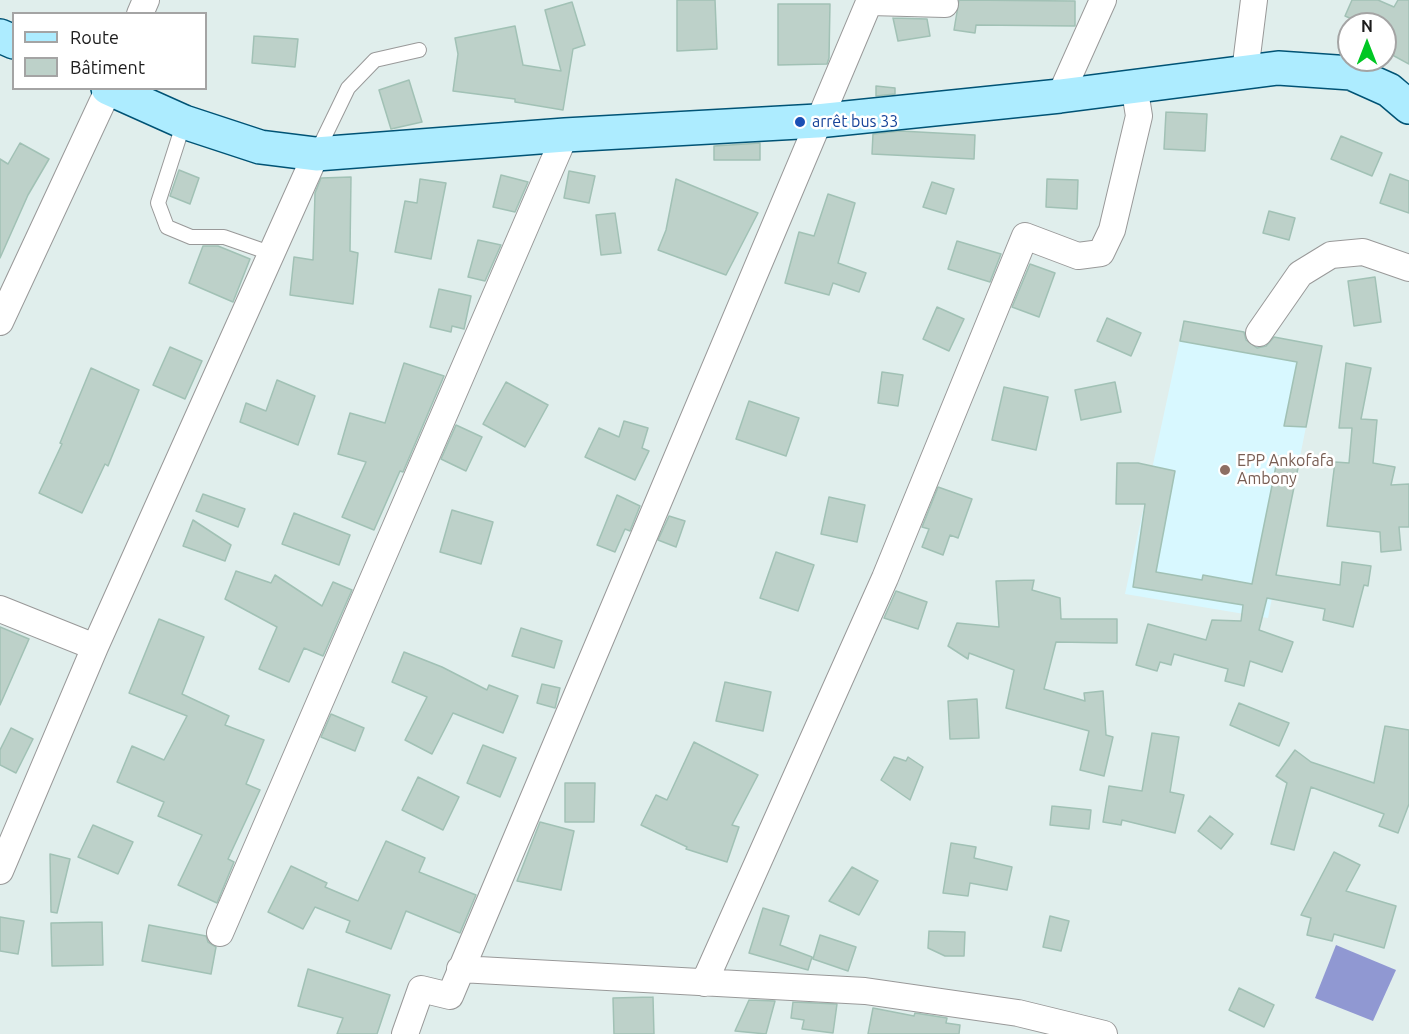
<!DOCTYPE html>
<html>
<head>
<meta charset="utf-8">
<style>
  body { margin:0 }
  #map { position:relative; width:1409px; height:1034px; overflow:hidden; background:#e0eeec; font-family:Ubuntu,sans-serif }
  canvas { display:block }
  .legend { position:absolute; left:12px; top:12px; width:195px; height:78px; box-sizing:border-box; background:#fff; border:2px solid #a4a4a4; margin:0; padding:8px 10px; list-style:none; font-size:18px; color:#1c1c1c }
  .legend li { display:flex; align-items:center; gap:12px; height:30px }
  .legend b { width:30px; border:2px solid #a4a4a4 }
  .north { position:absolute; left:1337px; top:12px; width:60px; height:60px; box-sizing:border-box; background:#fff; border:2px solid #a4a4a4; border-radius:50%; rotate:0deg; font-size:16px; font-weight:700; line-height:24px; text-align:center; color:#1c1c1c }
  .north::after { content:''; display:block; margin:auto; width:21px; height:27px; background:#00c724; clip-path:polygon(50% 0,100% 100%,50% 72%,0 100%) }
</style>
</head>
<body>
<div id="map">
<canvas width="1409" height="1034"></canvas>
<ul class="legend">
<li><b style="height:8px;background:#adecff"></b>Route</li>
<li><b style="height:16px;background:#bdd1c9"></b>Bâtiment</li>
</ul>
<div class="north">N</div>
</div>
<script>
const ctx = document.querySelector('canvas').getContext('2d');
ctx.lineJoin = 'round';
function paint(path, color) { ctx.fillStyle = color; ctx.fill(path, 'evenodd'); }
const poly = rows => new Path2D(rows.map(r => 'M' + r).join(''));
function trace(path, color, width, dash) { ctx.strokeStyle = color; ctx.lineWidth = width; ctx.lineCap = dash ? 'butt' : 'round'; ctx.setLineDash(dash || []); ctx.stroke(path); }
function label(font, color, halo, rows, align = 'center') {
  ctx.font = font + ' Ubuntu,sans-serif'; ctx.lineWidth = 5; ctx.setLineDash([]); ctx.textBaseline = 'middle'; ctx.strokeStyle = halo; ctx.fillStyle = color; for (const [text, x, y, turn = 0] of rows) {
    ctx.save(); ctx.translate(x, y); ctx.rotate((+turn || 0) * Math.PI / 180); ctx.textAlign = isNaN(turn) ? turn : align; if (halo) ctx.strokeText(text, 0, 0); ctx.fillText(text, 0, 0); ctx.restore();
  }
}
paint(poly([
  [1184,321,1322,346,1268,618,1125,594]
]), '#d8f8ff');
paint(poly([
  [1336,945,1396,970,1373,1021,1315,998]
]), '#9098d2');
const building = poly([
  [677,0,715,0,717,49,677,51,677,0],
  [959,0,1075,1,1075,26,976,25,975,33,954,30,959,0],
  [1352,0,1378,0,1394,7,1398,0,1409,0,1409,64,1385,51,1385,24,1363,24,1345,16,1352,0],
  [572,2,585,45,573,49,563,110,515,102,515,99,453,91,458,54,455,38,515,26,523,65,561,71,545,10,572,2],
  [778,4,830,4,829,58,827,64,778,65,778,4],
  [893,18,927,19,930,36,898,41,893,18],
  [254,36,298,39,295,67,252,63,254,36],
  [409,80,422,122,391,129,379,90,409,80],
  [876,86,895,88,895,94,876,96,876,86],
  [1166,112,1207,114,1205,151,1164,149,1166,112],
  [900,131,975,135,974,159,872,154,873,134,900,131],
  [1341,136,1382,153,1372,176,1331,159,1341,136],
  [20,143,49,159,28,195,0,258,0,159,8,164,20,143],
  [760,143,760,160,714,160,714,146,760,143],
  [179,170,199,178,190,204,170,196,179,170],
  [569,171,595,176,589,203,564,198,569,171],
  [1390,174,1409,181,1409,213,1380,203,1390,174],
  [501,175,528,182,515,212,493,207,501,175],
  [351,177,350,251,358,253,353,304,290,295,294,257,313,260,315,193,321,178,351,177],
  [420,179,446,183,431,259,395,252,405,201,417,203,420,179],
  [676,179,758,213,726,275,658,250,666,230,676,179],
  [1047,179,1078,180,1077,209,1046,207,1047,179],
  [932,182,954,189,946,214,923,207,932,182],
  [828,194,855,203,838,263,866,273,859,292,833,283,829,295,785,283,799,232,814,236,828,194],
  [1269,211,1295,218,1289,240,1263,233,1269,211],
  [615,213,621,253,601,255,596,215,615,213],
  [478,240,501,245,485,281,468,277,478,240],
  [957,241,1001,254,990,282,948,269,957,241],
  [203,246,218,246,250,259,233,302,189,283,203,246],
  [1030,264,1055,273,1039,317,1012,307,1030,264],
  [1375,277,1381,322,1354,326,1348,281,1375,277],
  [439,289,471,296,464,329,452,326,451,332,430,327,439,289],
  [937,307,964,319,949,351,923,339,937,307],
  [1107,318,1141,333,1131,356,1097,341,1107,318],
  [1184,321,1244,332,1246,340,1257,348,1266,346,1274,337,1322,346,1306,427,1284,426,1297,362,1180,341,1184,321],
  [170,347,202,361,185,399,153,385,170,347],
  [404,363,444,376,403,472,400,471,374,530,342,517,366,462,338,454,350,413,385,423,404,363],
  [1346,363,1371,368,1361,419,1377,420,1373,463,1395,467,1391,485,1409,484,1409,527,1399,527,1401,550,1381,552,1380,532,1327,526,1335,462,1349,463,1352,428,1339,428,1346,363],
  [91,368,139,390,108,466,105,464,82,513,39,493,62,444,60,443,91,368],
  [882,372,903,375,898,406,878,403,882,372],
  [277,380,315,396,298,445,240,422,246,403,266,411,277,380],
  [506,382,548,405,525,447,483,424,506,382],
  [1115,382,1121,412,1081,420,1075,390,1115,382],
  [1004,387,1048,397,1036,450,992,440,1004,387],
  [749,401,799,418,786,456,736,439,749,401],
  [624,421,648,428,642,448,649,451,635,480,585,457,599,428,619,437,624,421],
  [456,425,482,437,466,471,441,459,456,425],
  [1278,456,1300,458,1276,575,1340,585,1342,562,1371,566,1368,586,1364,585,1353,627,1323,620,1325,609,1267,598,1259,630,1293,642,1282,672,1250,661,1244,686,1225,681,1228,669,1174,654,1171,665,1160,662,1157,671,1136,665,1148,624,1206,640,1212,620,1241,621,1243,605,1133,587,1145,504,1116,504,1117,463,1138,463,1175,471,1156,572,1202,580,1203,575,1252,584,1278,456],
  [938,487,972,499,958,538,950,535,943,555,922,547,929,529,922,527,938,487],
  [203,494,245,509,238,527,196,511,203,494],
  [617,495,640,506,630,531,625,529,615,552,597,545,617,495],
  [829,497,865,505,857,542,821,534,829,497],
  [452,510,493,522,481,564,440,552,452,510],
  [294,513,350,535,339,565,282,544,294,513],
  [669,516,685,521,676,547,658,540,669,516],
  [193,520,231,545,225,561,183,546,193,520],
  [776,552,814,565,798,611,760,598,776,552],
  [236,571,271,583,275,575,322,606,333,582,352,590,323,656,304,648,289,682,259,669,277,627,225,599,236,571],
  [1034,580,1032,590,1060,598,1061,619,1117,619,1117,643,1056,642,1044,689,1085,701,1084,693,1103,691,1106,735,1113,737,1104,776,1080,770,1089,731,1006,708,1014,670,969,653,968,659,948,646,957,623,999,627,996,581,1034,580],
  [896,591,927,602,918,629,884,618,896,591],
  [159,619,204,637,182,694,229,716,225,725,264,740,246,784,260,790,228,859,234,862,217,903,178,885,202,835,158,816,164,802,117,782,132,746,164,760,187,716,129,693,159,619],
  [0,627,29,639,0,705,0,627],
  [521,628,562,641,554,668,512,656,521,628],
  [404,652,442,667,487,690,489,685,518,696,503,733,453,713,432,754,405,740,427,697,392,682,404,652],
  [725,682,771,692,763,731,716,721,725,682],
  [542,684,560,688,555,708,537,703,542,684],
  [977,699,979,738,950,739,948,701,977,699],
  [1239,703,1289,723,1279,746,1230,725,1239,703],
  [331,714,364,728,355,751,321,737,331,714],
  [1385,726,1409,730,1409,804,1398,833,1379,826,1384,814,1311,787,1294,850,1271,844,1287,783,1276,776,1295,750,1311,762,1374,783,1385,726],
  [11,728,33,739,16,773,0,765,0,750,11,728],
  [1152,733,1179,737,1170,792,1184,795,1175,833,1122,820,1121,825,1103,822,1109,786,1142,791,1152,733],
  [694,742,758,775,732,825,739,827,727,862,686,849,687,847,641,825,656,795,667,800,694,742],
  [483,745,516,758,500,797,467,783,483,745],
  [894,757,906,761,908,757,923,767,910,800,881,780,894,757],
  [418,777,459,797,443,830,402,810,418,777],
  [565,783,595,783,594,822,565,822,565,783],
  [1052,806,1091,810,1089,829,1050,825,1052,806],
  [1210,816,1233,834,1221,849,1198,831,1210,816],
  [540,822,574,831,561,890,517,881,540,822],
  [93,825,133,842,118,874,78,857,93,825],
  [386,841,425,858,419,872,476,895,460,933,406,911,391,949,346,932,350,921,315,907,303,929,268,912,291,866,327,883,325,887,358,901,386,841],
  [951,843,976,847,974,858,1012,867,1007,890,970,883,968,896,943,893,951,843],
  [1334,852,1360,865,1346,891,1396,906,1384,948,1334,934,1332,941,1307,935,1311,918,1301,915,1334,852],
  [50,854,70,859,57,913,51,912,50,854],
  [852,867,878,881,859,915,829,901,852,867],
  [763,908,789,916,780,945,812,957,808,970,749,953,763,908],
  [1050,916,1069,921,1061,951,1043,947,1050,916],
  [0,917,24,921,18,954,0,951,0,917],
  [102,922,103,965,52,966,51,923,102,922],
  [149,925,206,936,208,942,216,947,211,974,142,961,149,925],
  [929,931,965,932,964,956,945,956,928,948,929,931],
  [820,935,856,947,848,971,813,959,820,935],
  [308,969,390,995,377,1034,337,1034,343,1018,298,1006,308,969],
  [1239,988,1274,1005,1264,1027,1229,1010,1239,988],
  [653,997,654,1034,614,1034,613,998,653,997],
  [749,1000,775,1001,766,1034,735,1031,749,1000],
  [793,1002,837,1004,833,1033,802,1029,804,1020,791,1018,793,1002],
  [873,1008,914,1016,915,1013,947,1018,946,1023,960,1025,959,1034,868,1034,873,1008]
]);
paint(building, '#bdd1c9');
trace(building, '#a1c1b5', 1.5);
const lane = poly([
  [184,122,158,203,167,227,191,237,224,237,273,254],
  [317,152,348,88,375,60,419,50]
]);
const street = poly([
  [870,2,945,4],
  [140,14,146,0],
  [1245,72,1254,0],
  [1060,96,1103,0],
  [0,322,109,88],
  [1259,333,1300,274,1331,255,1363,252,1409,268],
  [0,609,95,647],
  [0,871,95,647,316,154],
  [220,933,565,135],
  [460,969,865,991,1018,1013,1104,1034],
  [704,983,885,578,1025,236,1078,256,1101,253,1112,230,1139,116,1134,85],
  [405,1034,421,989,450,996,870,0]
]);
const secondary = poly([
  [0,36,14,42],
  [108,88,184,122,260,147,316,154,565,135,817,121,1060,96,1278,68,1351,73,1389,90,1409,107]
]);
trace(lane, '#999', 16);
trace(street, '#999', 28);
trace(secondary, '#005375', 36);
trace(lane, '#fff', 14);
trace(street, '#fff', 26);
trace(secondary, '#adecff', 33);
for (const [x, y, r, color] of [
  [800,122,6,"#1a4fb4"],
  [1225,470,6,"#8d6e63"]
]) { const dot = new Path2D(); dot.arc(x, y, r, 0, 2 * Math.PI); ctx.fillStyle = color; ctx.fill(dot); trace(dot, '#fff', 2); }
label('16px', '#164399', '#fff', [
  ["arrêt bus 33",812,122]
], 'left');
label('16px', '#785e54', '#fff', [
  ["EPP Ankofafa",1237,461],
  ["Ambony",1237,479]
], 'left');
</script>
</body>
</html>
